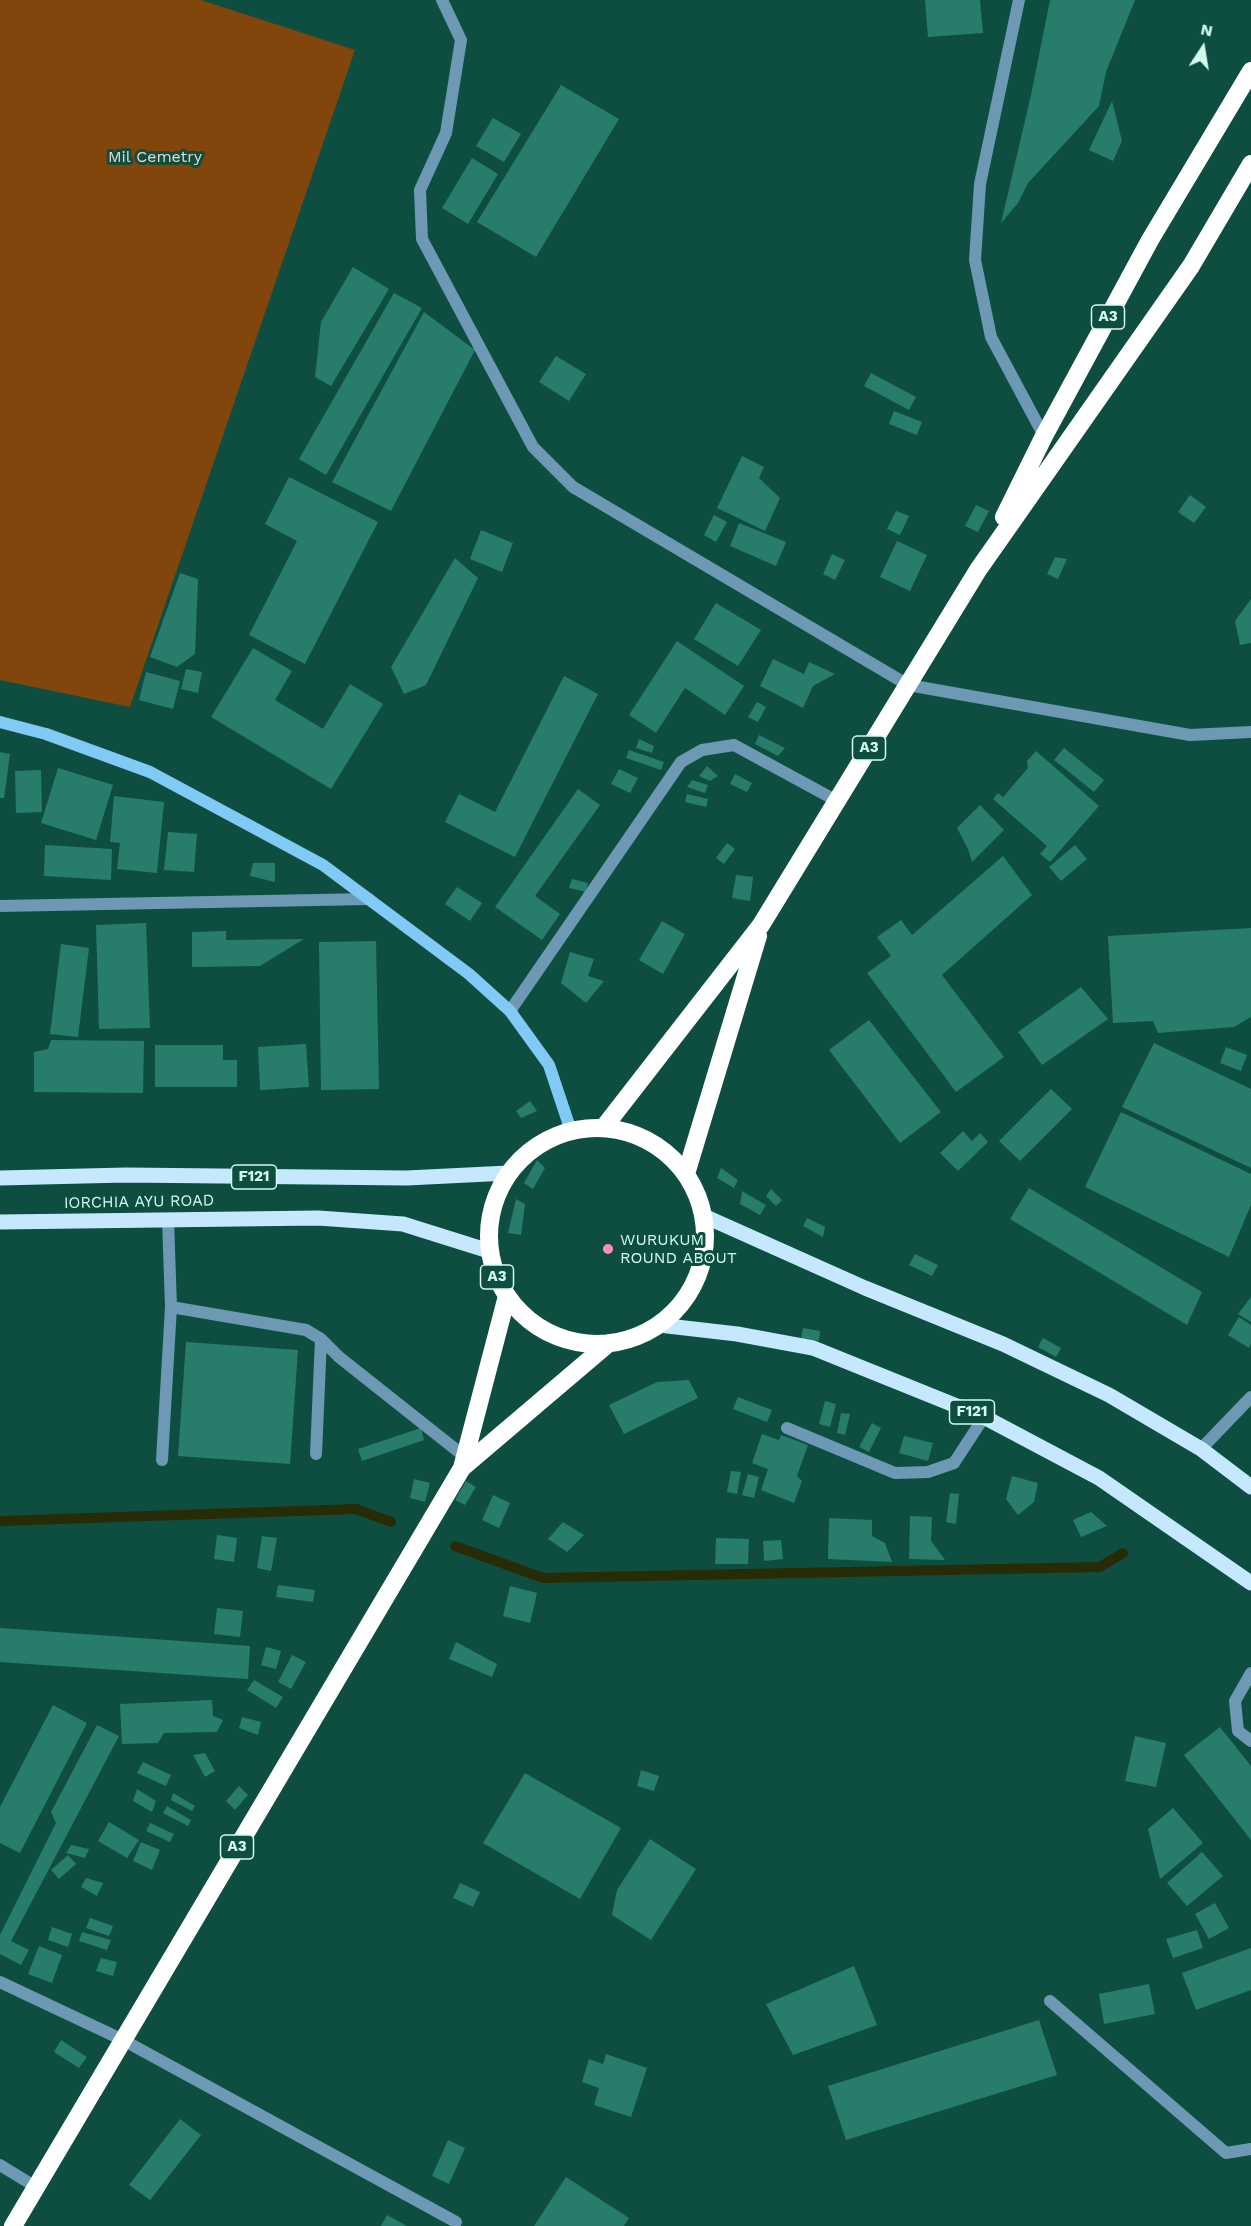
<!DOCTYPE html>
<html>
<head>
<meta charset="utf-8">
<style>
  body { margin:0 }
  #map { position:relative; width:1251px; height:2226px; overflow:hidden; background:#0d4e41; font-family:"Work Sans",sans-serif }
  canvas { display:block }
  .north { position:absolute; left:1173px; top:18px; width:60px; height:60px; -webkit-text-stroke:4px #0d4e41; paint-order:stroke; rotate:12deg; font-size:16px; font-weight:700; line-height:24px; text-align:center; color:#d5fbf0 }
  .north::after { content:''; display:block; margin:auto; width:21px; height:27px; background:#d5fbf0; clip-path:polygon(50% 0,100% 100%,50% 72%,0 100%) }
</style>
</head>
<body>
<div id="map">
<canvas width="1251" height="2226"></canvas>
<div class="north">N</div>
</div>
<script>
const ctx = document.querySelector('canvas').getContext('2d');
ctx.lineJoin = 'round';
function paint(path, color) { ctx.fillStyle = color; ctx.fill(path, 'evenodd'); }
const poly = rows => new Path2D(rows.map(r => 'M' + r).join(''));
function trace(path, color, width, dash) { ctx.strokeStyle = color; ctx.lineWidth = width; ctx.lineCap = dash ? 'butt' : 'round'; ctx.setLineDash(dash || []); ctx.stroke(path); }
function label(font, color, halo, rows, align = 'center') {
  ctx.font = font + ' "Work Sans",sans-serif'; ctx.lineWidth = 6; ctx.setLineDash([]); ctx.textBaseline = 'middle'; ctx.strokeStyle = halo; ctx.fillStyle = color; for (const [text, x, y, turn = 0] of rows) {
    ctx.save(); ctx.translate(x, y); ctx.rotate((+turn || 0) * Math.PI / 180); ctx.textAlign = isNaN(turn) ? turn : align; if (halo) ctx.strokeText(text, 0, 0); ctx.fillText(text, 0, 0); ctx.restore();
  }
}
paint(poly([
  [0,0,201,0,355,50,130,707,0,680]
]), '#82450b');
trace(poly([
  [0,1521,356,1509,391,1522],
  [455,1546,543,1578,1100,1567,1123,1553]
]), '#272c06', 10);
paint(poly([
  [925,0,980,0,983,33,928,37],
  [1050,0,1135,0,1106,72,1099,106,1028,183,1018,203,1001,223,1031,95],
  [561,85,619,119,536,257,477,222],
  [1112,101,1122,141,1113,161,1089,150],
  [493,118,521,134,504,162,476,146],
  [472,158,498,174,468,224,442,208],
  [353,267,389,289,331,386,315,377,321,322],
  [394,293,422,308,326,475,299,459],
  [424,312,475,350,391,511,332,482],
  [556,356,586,374,569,401,539,382],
  [871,373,916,397,909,410,864,386],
  [894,411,922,422,917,435,889,424],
  [742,456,764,467,759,478,780,498,765,531,717,508],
  [289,477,378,522,305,664,249,635,297,541,265,524],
  [1190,495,1206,507,1194,523,1178,512],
  [976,505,989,511,978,532,965,526],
  [896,511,909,516,900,535,887,529],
  [714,515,727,522,716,542,704,535],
  [739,523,786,542,776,566,730,546],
  [481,530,513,543,502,572,470,559],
  [897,541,927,555,910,591,880,577],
  [832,554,845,560,835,580,823,574],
  [1055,557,1067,559,1058,579,1047,574],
  [455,558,478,578,426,685,404,694,391,667],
  [180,573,198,579,195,654,177,667,150,657],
  [1251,599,1251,643,1240,645,1235,621],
  [716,603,761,630,738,666,694,639],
  [677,641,744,686,725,715,685,688,656,733,629,715],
  [253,648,292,671,275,700,323,729,350,684,383,704,331,789,211,717],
  [773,659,804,674,809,662,835,674,813,686,803,708,760,686],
  [186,669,202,672,198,693,181,689],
  [146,672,180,681,173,709,139,700],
  [564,676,598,694,515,857,445,822,459,794,495,812],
  [757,702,766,707,758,722,748,717],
  [759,735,785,748,778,756,755,744],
  [639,739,654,746,652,753,636,748],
  [1064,748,1104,780,1094,792,1054,760],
  [629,750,664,762,661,770,626,758],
  [1036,751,1099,806,1050,862,1040,854,1047,846,993,799,998,793,1003,797,1028,768,1027,761],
  [0,752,10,754,4,798,0,798],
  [707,766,718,776,710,781,699,776],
  [58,768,113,785,96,840,41,823],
  [619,769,638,778,630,793,611,784],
  [41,770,42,812,16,813,15,771],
  [735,774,752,783,747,792,730,784],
  [692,780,708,785,705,793,687,787],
  [578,789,600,805,535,896,560,914,542,940,495,907],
  [687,794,708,799,706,807,685,802],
  [114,796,164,802,157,873,117,869,120,843,110,842],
  [980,805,1004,830,972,862,968,849,957,828],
  [168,832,197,834,194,872,164,870],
  [727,843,735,849,724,864,716,858],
  [45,845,112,849,111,880,44,876],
  [1075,845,1087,859,1061,881,1049,867],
  [1003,856,1032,895,942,975,1004,1057,956,1092,867,973,891,956,877,937,901,920,912,935],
  [253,863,275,863,275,882,250,876],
  [736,875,753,877,750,901,732,898],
  [572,879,588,883,586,892,569,888],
  [457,887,482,903,470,921,445,904],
  [662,921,685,934,663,974,639,960],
  [146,923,150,1028,99,1029,96,925],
  [1251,928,1251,1017,1234,1027,1158,1033,1153,1021,1113,1023,1108,936],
  [226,931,226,940,304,939,260,966,192,967,192,932],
  [376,941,379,1089,321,1090,319,942],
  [61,944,89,948,78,1037,50,1034],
  [570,952,594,959,588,976,604,981,586,1003,561,983],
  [1081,987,1108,1019,1042,1065,1018,1032],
  [869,1020,941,1112,900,1143,829,1050],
  [51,1040,144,1041,143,1093,34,1092,34,1052,48,1049],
  [1154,1043,1251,1089,1251,1168,1122,1107],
  [306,1044,309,1087,260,1090,258,1047],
  [155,1045,223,1045,223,1060,237,1060,237,1087,155,1087],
  [1226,1047,1247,1055,1241,1071,1220,1063],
  [1051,1089,1072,1109,1020,1161,999,1141],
  [530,1101,537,1111,521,1118,516,1111],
  [1121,1112,1251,1174,1251,1205,1229,1257,1085,1187],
  [963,1131,972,1141,980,1133,988,1142,958,1171,940,1153],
  [537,1160,545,1168,533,1189,524,1183],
  [721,1168,738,1180,734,1188,717,1178],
  [1029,1188,1202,1292,1187,1325,1010,1219],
  [771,1189,782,1200,776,1206,766,1196],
  [742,1191,766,1205,760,1215,740,1204],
  [516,1199,525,1204,521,1235,508,1233],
  [807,1218,825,1227,823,1237,803,1226],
  [915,1254,938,1265,932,1276,909,1265],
  [1251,1297,1251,1322,1238,1314],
  [1239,1317,1251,1325,1251,1344,1249,1348,1228,1335],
  [803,1328,820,1331,819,1341,801,1339],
  [1043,1338,1061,1348,1056,1357,1038,1347],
  [186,1342,298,1350,290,1464,178,1456],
  [689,1380,698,1398,624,1434,609,1405,657,1382],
  [738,1397,772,1410,767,1422,733,1409],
  [825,1401,836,1404,830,1427,819,1424],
  [841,1413,850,1414,845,1435,837,1433],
  [872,1423,881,1428,869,1452,859,1447],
  [421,1428,424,1440,362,1461,358,1449],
  [762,1434,779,1440,781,1435,808,1445,797,1476,802,1481,794,1503,761,1490,768,1469,752,1463],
  [904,1436,933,1443,928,1461,899,1453],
  [731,1471,741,1472,737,1494,727,1492],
  [748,1474,759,1477,754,1498,742,1495],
  [1012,1476,1038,1483,1034,1502,1018,1515,1006,1499],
  [414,1479,430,1483,425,1502,410,1498],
  [466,1481,476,1487,465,1505,455,1500],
  [950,1493,959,1494,956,1524,946,1522],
  [493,1495,510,1503,499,1528,482,1520],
  [1091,1512,1107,1526,1081,1537,1073,1520],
  [910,1516,932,1517,931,1541,945,1560,909,1559],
  [829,1518,872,1520,872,1536,885,1543,892,1562,828,1559],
  [563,1522,584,1535,567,1552,548,1539],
  [217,1535,237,1538,234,1562,214,1559],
  [262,1536,277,1538,271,1571,257,1568],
  [716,1538,749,1539,748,1564,715,1564],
  [781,1540,783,1559,764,1561,763,1541],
  [278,1585,315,1590,313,1602,276,1597],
  [510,1586,537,1593,530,1623,503,1616],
  [217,1608,243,1611,240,1637,214,1634],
  [0,1628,250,1646,248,1679,0,1662],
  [456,1642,497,1664,492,1677,449,1659],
  [266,1647,281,1651,276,1669,261,1665],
  [292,1655,306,1662,291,1689,278,1682],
  [254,1680,283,1697,276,1708,247,1690],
  [212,1700,213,1716,223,1720,217,1732,164,1733,158,1743,122,1744,120,1704],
  [53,1705,87,1723,20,1853,0,1843,0,1807],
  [242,1717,261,1722,258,1735,239,1728],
  [97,1725,119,1736,11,1941,29,1950,21,1965,0,1954,0,1935,56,1823,51,1812],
  [1220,1727,1251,1766,1251,1840,1184,1755],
  [1135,1736,1166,1743,1156,1787,1125,1781],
  [205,1753,215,1771,205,1777,193,1755],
  [143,1762,171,1775,166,1786,137,1773],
  [641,1770,659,1776,654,1791,637,1786],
  [525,1773,621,1828,580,1899,483,1843],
  [239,1786,248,1795,235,1810,226,1801],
  [137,1789,156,1801,152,1812,133,1801],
  [173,1793,195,1806,192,1811,171,1800],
  [167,1806,191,1820,188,1826,163,1813],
  [1173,1808,1203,1843,1160,1879,1148,1829],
  [109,1822,139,1840,127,1858,98,1841],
  [150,1823,174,1834,170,1842,146,1831],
  [650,1839,696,1869,651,1940,612,1915,617,1890],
  [141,1842,160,1850,152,1870,133,1861],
  [71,1845,89,1849,85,1858,66,1853],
  [1202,1852,1223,1876,1187,1906,1167,1883],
  [68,1855,76,1864,59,1879,51,1870],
  [86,1878,103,1883,97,1896,81,1887],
  [460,1883,480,1892,473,1907,453,1898],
  [1215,1903,1229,1928,1209,1939,1195,1914],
  [90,1918,113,1926,109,1936,86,1928],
  [52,1927,72,1934,68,1947,48,1940],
  [1197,1930,1203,1948,1173,1958,1166,1939],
  [82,1932,111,1940,107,1950,79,1941],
  [39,1946,62,1955,52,1983,28,1974],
  [1251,1948,1251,1990,1196,2010,1182,1973],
  [101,1958,117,1962,113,1976,96,1971],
  [854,1966,877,2025,793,2055,766,2004],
  [1149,1984,1155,2014,1104,2024,1099,1994],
  [1039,2020,1057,2075,846,2140,828,2086],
  [61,2040,87,2057,79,2068,54,2052],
  [606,2054,647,2068,631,2117,594,2105,599,2088,582,2082,589,2059,603,2064],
  [180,2119,201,2135,150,2200,129,2185],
  [448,2140,465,2148,449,2184,432,2176],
  [566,2177,629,2218,624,2226,534,2226],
  [387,2215,407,2226,381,2226]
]), '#287c6b');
trace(poly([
  [510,1011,681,762,702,750,734,745,837,801],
  [171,1307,306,1330,321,1339,339,1357,464,1456],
  [787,1428,895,1473,928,1472,954,1463,984,1417],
  [316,1454,321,1339],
  [162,1460,171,1307,168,1219],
  [1251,1673,1235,1701,1238,1731,1251,1741],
  [0,1982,123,2040,456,2222],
  [0,2165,36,2187]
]), '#6d99b5', 12);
trace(poly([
  [442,0,461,40,446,133,420,190,422,239,533,447,573,487,908,685,1190,735,1251,732],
  [1019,0,980,184,975,260,991,337,1044,436],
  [0,906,369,899],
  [1201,1449,1251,1397],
  [1050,2001,1226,2153,1251,2149]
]), '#6d99b5', 12);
trace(poly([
  [0,722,46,734,150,772,323,865,469,974,510,1011,549,1065,571,1131]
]), '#81caf6', 12);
trace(poly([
  [0,1178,126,1175,407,1178,508,1173],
  [704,1216,865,1288,1003,1344,1109,1395,1201,1449,1251,1487],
  [0,1222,318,1218,403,1224,489,1251],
  [659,1325,737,1334,813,1348,984,1417,1099,1478,1251,1583]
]), '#c5e8ff', 15);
trace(poly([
  [1004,517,1044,436,1150,240,1251,71],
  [604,1127,761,925,978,570,1191,266,1251,164],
  '489 1236a108 108 0 1 1 216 0a108 108 0 1 1-216 0Z',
  [686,1174,758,936],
  [462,1468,609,1343],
  [13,2226,462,1468,507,1296]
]), '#fff', 18);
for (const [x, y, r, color] of [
  [608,1249,6,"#ff8eba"]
]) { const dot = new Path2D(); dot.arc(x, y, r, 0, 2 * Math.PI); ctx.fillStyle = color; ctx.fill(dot); trace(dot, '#0d4e41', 2); }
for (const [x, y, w] of [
  [1108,317,33],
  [869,748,33],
  [254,1177,45],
  [497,1277,33],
  [972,1412,45],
  [237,1847,33]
]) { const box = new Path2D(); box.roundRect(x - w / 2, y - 12, w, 24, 4.5); ctx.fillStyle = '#0d4e41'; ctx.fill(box); trace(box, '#d5fbf0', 1.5); }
label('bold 15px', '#d5fbf0', null, [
  ["A3",1108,317],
  ["A3",869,748],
  ["F121",254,1177],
  ["A3",497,1277],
  ["F121",972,1412],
  ["A3",237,1847]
]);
label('16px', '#eed6c6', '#0d4e41', [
  ["Mil Cemetry",155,157]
]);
label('16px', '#d5fbf0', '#0d4e41', [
  ["IORCHIA AYU ROAD",139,1202,-1]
]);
label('16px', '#d5fbf0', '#0d4e41', [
  ["WURUKUM",620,1240],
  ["ROUND ABOUT",620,1258]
], 'left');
</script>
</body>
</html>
